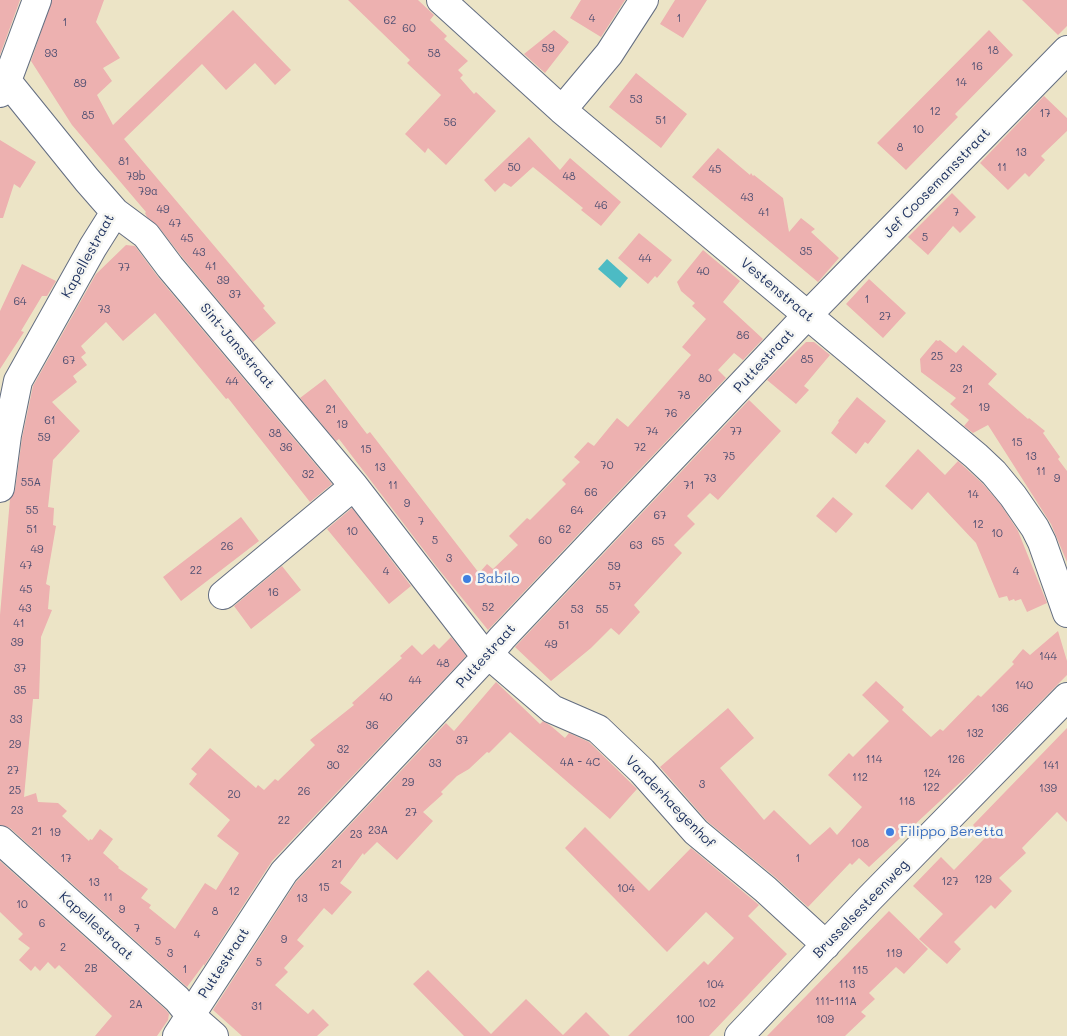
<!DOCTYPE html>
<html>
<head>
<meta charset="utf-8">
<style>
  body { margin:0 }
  canvas { display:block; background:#ece4c6 }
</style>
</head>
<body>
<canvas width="1067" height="1036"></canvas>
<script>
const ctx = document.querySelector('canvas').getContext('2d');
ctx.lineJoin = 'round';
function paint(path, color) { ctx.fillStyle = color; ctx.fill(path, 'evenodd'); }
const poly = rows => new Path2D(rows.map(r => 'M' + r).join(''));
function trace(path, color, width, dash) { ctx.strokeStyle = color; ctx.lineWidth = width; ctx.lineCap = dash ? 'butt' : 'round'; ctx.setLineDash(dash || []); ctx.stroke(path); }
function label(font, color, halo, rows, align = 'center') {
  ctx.font = font + ' Mali,sans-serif'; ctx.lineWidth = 5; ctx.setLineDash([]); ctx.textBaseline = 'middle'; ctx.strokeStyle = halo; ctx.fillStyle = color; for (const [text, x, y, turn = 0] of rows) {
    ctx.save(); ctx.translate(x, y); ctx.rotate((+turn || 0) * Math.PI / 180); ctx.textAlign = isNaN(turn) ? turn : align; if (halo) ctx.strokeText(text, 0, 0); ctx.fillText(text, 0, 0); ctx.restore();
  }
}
paint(poly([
  [607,259,628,278,620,288,598,269]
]), '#4cbbc4');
paint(poly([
  [0,0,20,0,0,55],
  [52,0,104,0,96,22,120,58,103,68,112,81,97,95,113,125,233,10,291,70,275,85,255,63,226,90,202,64,124,139,265,306,263,308,276,323,253,342,182,257,158,226,147,217,145,213,146,212,72,125,31,61],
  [348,0,418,0,434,15,430,20,447,36,444,39,468,61,458,70,463,75,460,78,474,94,476,92,496,111,446,165,428,148,425,153,405,134,441,95,407,63,410,60],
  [581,0,625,0,601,37,570,18],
  [675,0,707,0,683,38,660,24],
  [1022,0,1067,0,1067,26,1058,35],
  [554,30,569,42,545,73,524,54],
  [989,30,1013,55,955,114,958,117,906,170,877,143],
  [636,73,687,114,661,148,609,107],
  [1044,96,1067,118,1067,131,1041,156,1045,160,1029,177,1025,173,1008,190,980,163],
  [529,137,560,170,570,158,621,202,601,226,581,210,583,208,533,167,511,187,504,183,495,192,484,180],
  [0,140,36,162,20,188,14,184,3,218,0,218],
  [718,148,750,175,751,173,753,176,754,175,783,198,789,232,801,218,815,229,811,232,839,258,818,282,692,177],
  [952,193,976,217,960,233,953,226,928,255,908,237],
  [639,233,672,260,657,278,655,276,648,284,618,258],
  [126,245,135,246,158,277,332,484,310,502,228,398,226,399,155,313,123,341,106,322,81,346,86,353,81,357,87,365,73,376,77,382,52,402,80,431,53,460,48,507,54,508,53,525,56,526,46,584,50,586,48,609,52,610,41,637,39,699,33,699,24,797,36,793,38,802,58,803,67,811,62,816,89,841,90,839,92,840,100,829,113,839,103,853,119,867,118,868,148,889,141,898,151,905,149,908,175,929,205,883,216,890,239,853,217,836,230,820,189,784,197,774,191,769,210,748,256,788,258,785,264,790,275,779,278,781,315,745,310,740,354,705,352,703,402,658,400,656,412,645,422,655,434,644,439,649,451,637,466,656,272,861,204,966,204,964,187,987,10,828,0,825,0,615,10,499,15,490,22,438,33,386,96,274],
  [703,250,740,281,723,302,763,339,743,360,734,353,718,370,726,378,488,630,436,566,339,439,336,441,300,398,325,379,367,434,370,432,479,573,487,564,493,569,518,545,509,536,527,518,530,520,566,484,562,480,580,462,574,457,588,442,594,446,617,418,628,427,691,355,682,347,706,319,692,306,695,303,681,291,677,282],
  [22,264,56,281,47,296,42,296,21,331,24,332,0,369,0,311],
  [869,279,906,313,883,338,846,304],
  [936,340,938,341,940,340,956,353,963,345,997,374,988,384,1028,419,1029,418,1045,431,1043,433,1060,457,1058,459,1067,471,1067,562,1051,524,988,425,973,433,964,426,969,420,950,404,956,398,921,372,920,359],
  [806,342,814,342,830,355,804,386,809,390,796,404,767,380],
  [857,397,886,421,868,444,865,442,856,454,831,433,839,422,838,421],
  [749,400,781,431,718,500,710,493,687,516,695,524,674,545,682,553,634,605,640,612,619,635,611,628,591,648,551,681,515,647],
  [918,449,945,475,958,461,983,484,1001,505,1018,531,1047,603,1027,612,1021,599,1015,601,1014,599,1009,601,1007,596,999,598,976,543,928,492,912,510,885,486],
  [833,497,853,514,836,533,816,516],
  [352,508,411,586,389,604,327,529],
  [241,517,259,541,181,601,163,577],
  [282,566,301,590,251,629,234,606],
  [1058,631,1067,661,1067,675,967,776,869,867,859,858,852,865,850,863,808,907,775,877,707,821,660,767,728,708,754,738,720,768,764,820,774,810,810,845,830,827,837,835,862,807,828,775,849,753,853,757,889,721,862,695,876,681,904,707,902,710,931,737,940,729,943,731,978,695,981,697,1014,664,1012,662,1023,649,1030,655],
  [496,682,540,724,543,721,551,726,565,738,569,733,589,742,637,789,610,819,510,732,489,753,487,752,469,769,457,776,441,792,443,794,423,812,433,821,397,860,377,842,364,855,363,853,340,883,352,892,332,915,324,908,297,940,304,946,284,968,288,972,275,985,308,1014,313,1009,329,1025,317,1036,242,1036,213,1010,296,882,446,723,454,731],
  [1067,728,1067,822,1057,812,1022,848,1026,853,999,878,1012,891,995,909,991,905,954,942,961,949,947,964,919,939,943,914,913,886,941,857,954,870,985,838,973,825],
  [585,827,649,891,691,848,759,905,748,916,787,954,709,1036,628,1036,704,961,708,965,734,938,706,912,667,952,565,848],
  [0,861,166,1010,169,1014,168,1020,157,1036,95,1036,112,1016,59,965,55,969,48,962,40,971,35,966,31,971,19,960,30,948,18,939,23,934,0,912],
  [889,911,928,949,904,974,896,967,869,993,875,999,861,1012,866,1016,845,1036,767,1036],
  [428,970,491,1034,526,999,563,1035,586,1012,610,1036,464,1036,413,984]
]), '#edb1b0');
const minor = poly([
  [441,0,562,110,976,456,994,473,1013,496,1035,528,1042,542,1067,613],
  [7,81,87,180,115,212,146,235,170,267,354,486,486,657],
  [0,93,7,81,37,0],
  [562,110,609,54,644,0],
  [0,488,7,435,18,381,93,247,115,212],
  [223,595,354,486],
  [486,657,496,661,552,709,598,729,642,771,696,832,765,889,826,945],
  [0,840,177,999,190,1015,214,1036],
  [177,1036,284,872,486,657,502,638,797,326,1067,50],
  [739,1036,869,899,1067,697]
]);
trace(minor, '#646e82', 30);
trace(minor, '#fff', 28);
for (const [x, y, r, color] of [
  [467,579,5,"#3f7fe0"],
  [890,832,5,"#3f7fe0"]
]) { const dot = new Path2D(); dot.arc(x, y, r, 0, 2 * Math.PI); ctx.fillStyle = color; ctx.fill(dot); trace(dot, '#f6f6f2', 2); }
label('11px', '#505072', null, [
  ["4",592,19],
  ["1",679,19],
  ["62",390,21],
  ["1",65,23],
  ["60",409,29],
  ["59",548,49],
  ["18",993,51],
  ["93",51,54],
  ["58",434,54],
  ["16",977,67],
  ["14",961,83],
  ["89",80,84],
  ["53",636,100],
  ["12",935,112],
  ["17",1045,114],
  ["85",88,116],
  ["51",661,121],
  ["56",450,123],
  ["10",918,130],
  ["8",900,148],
  ["13",1021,153],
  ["81",124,162],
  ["50",514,168],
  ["11",1002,168],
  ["45",715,170],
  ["79b",136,177],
  ["48",569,177],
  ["79a",148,192],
  ["43",747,198],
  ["46",601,206],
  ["49",163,210],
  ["41",764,213],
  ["7",956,213],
  ["47",175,224],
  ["5",925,238],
  ["45",187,239],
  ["35",806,252],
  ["43",199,253],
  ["44",645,259],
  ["41",211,267],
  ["77",124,268],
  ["40",703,272],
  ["39",223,281],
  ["37",235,295],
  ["1",867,300],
  ["64",20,302],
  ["73",104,310],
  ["27",885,317],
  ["86",743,336],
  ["25",937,357],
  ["85",807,360],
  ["67",69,361],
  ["23",956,369],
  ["80",705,379],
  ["44",232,382],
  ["21",968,390],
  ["78",684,396],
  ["19",984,408],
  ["21",331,410],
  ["76",671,414],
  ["61",50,421],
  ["19",342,425],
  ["74",652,432],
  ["77",736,432],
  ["38",275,434],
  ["59",44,438],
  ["15",1017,443],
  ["36",286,448],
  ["72",640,448],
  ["15",366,450],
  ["75",729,457],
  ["13",1031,457],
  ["70",607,466],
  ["13",380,468],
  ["11",1041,472],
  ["32",308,475],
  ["73",710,479],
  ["9",1057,479],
  ["55A",31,483],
  ["11",393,486],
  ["71",689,486],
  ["66",591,493],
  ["14",973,495],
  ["9",407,504],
  ["55",32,511],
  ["64",577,511],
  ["67",660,516],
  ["7",421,522],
  ["12",978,525],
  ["51",32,530],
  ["62",565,530],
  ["10",352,532],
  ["10",997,534],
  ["5",435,541],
  ["60",545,541],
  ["65",658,542],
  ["63",636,546],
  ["26",227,547],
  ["49",37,550],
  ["3",449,559],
  ["47",26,566],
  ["59",614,567],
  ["22",196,571],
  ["4",386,572],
  ["4",1016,572],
  ["57",615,587],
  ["45",26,590],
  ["16",273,593],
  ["52",488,608],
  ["43",25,609],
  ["53",577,610],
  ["55",602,610],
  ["41",19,624],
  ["51",564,626],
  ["39",17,643],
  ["49",551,645],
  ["144",1048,657],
  ["48",443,664],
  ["37",20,669],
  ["44",415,681],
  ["140",1024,686],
  ["35",20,691],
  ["40",386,698],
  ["136",1000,709],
  ["33",16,720],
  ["36",372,726],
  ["132",975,734],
  ["37",462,741],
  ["29",15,745],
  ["32",343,750],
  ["114",874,760],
  ["126",956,760],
  ["4A - 4C",580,763],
  ["33",435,764],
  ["30",333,766],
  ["141",1051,766],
  ["27",13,771],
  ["124",932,774],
  ["112",860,778],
  ["29",408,783],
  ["3",702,785],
  ["122",931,788],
  ["139",1048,789],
  ["25",15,791],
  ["26",304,792],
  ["20",234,795],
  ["118",907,802],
  ["23",17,811],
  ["27",411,813],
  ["22",284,821],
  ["23A",378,831],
  ["21",37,832],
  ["19",55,833],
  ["23",356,835],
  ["108",860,844],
  ["17",66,859],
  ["1",798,859],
  ["21",337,865],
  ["129",983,880],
  ["127",950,882],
  ["13",94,883],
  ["15",324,888],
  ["104",626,889],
  ["12",234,892],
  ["11",108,898],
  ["13",302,899],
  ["10",22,905],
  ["9",122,910],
  ["8",215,912],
  ["6",42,924],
  ["7",137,929],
  ["4",197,935],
  ["9",284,940],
  ["5",158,942],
  ["2",63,948],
  ["3",170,954],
  ["119",894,954],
  ["5",259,963],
  ["2B",91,969],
  ["1",185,970],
  ["115",860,971],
  ["104",715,985],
  ["113",847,985],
  ["111-111A",836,1002],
  ["102",707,1004],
  ["2A",136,1005],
  ["31",257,1007],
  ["100",685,1020],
  ["109",825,1020]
]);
label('14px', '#1b2f5e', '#f6f6f2', [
  ["Jef Coosemansstraat",937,183,-46],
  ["Kapellestraat",88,256,-61],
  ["Vestenstraat",777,290,40],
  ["Sint-Jansstraat",237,346,50],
  ["Puttestraat",764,361,-47],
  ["Puttestraat",486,656,-48],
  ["Vanderhaegenhof",670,802,46],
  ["Brusselsesteenweg",861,909,-46],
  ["Kapellestraat",96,926,42],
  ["Puttestraat",224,963,-57]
]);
label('14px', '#366cbe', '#f6f6f2', [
  ["Babilo",477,579],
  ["Filippo Beretta",900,832]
], 'left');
</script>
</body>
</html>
